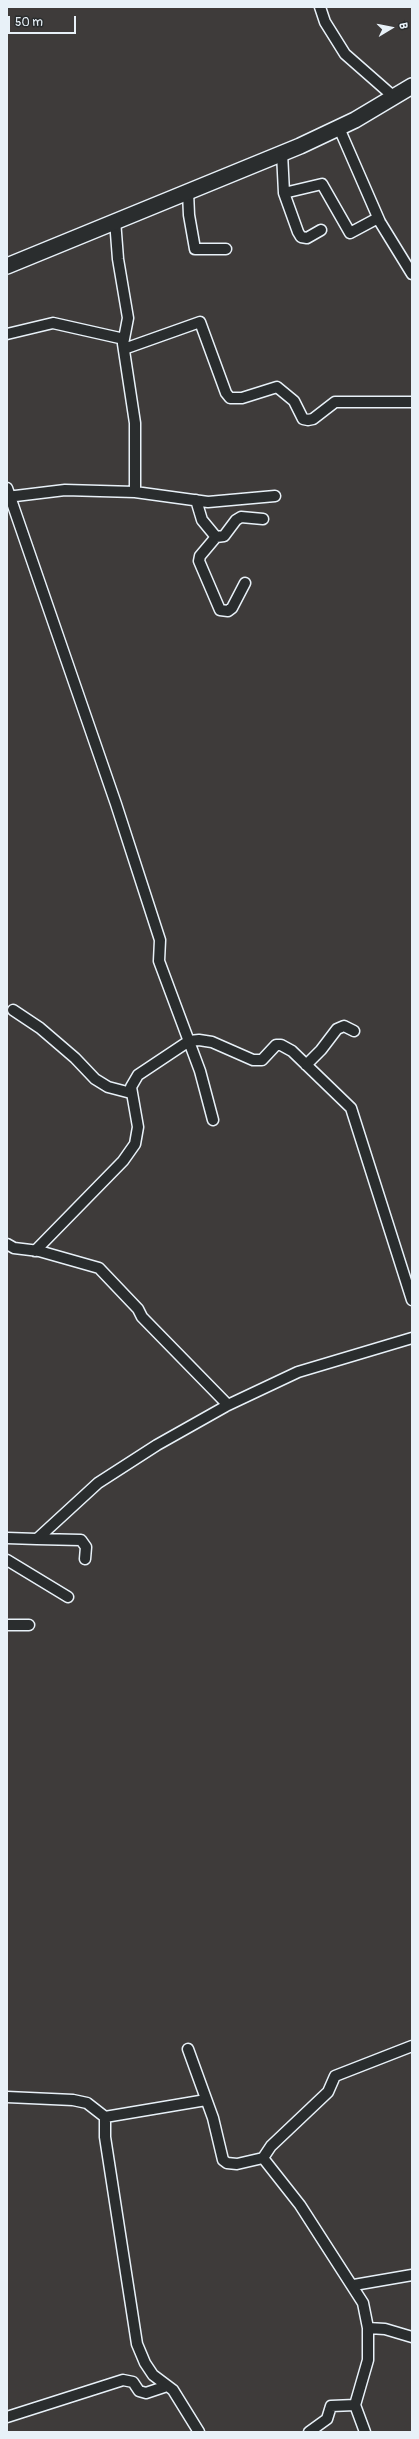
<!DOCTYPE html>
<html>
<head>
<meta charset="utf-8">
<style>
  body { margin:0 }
  #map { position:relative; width:419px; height:2439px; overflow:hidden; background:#3e3b3a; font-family:Pangolin,sans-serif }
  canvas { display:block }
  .frame { position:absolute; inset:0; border:8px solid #e8f1f8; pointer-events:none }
  .north { position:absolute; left:371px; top:8px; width:40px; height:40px; -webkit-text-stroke:3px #2a2d2e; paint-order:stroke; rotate:80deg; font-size:11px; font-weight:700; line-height:16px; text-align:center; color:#e8f1f8 }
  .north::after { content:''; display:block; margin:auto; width:14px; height:18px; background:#e8f1f8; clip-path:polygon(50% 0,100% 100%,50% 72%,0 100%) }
  .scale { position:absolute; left:8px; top:16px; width:68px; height:18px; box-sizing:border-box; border:2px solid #e8f1f8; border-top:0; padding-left:5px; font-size:12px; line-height:14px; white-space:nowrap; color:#e8f1f8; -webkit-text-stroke:3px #2a2d2e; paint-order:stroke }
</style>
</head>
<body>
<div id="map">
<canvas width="419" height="2439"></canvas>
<div class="frame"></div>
<div class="north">B</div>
<div class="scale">50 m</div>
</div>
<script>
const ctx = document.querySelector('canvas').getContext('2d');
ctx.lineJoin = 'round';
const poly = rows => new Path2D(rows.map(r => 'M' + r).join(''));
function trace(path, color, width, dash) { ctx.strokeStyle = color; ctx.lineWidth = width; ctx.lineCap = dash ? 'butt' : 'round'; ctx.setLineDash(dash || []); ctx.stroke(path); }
const street = poly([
  [320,7,325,22,345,54,394,97],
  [339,128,380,222,412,274],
  [282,153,284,193,298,232,301,237,307,238,321,230],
  [188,192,189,215,195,249,226,249],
  [284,193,322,184,350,233,378,218],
  [7,334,53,323,124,339],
  [124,349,200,322,226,393,230,398,242,398,277,387,294,401,303,419,308,420,313,419,335,402,412,402],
  [7,488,116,804,160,940,159,961,200,1071,213,1120],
  [135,492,208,502,275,496],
  [7,497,65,490,135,492,135,423,123,344,128,318,118,259,115,220],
  [196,500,202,520,216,537,224,536,236,520,241,517,263,519],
  [216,537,200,556,199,561,220,610,228,611,232,608,245,583],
  [13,1010,40,1028,75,1058,95,1079,108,1087,131,1093],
  [306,1065,321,1050,337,1029,344,1026,354,1031],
  [7,1244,14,1248,39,1251,99,1268,138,1309,142,1317,228,1405],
  [35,1251,123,1161,135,1144,138,1127,131,1087,138,1075,189,1041,199,1040,212,1042,253,1060,262,1060,276,1045,281,1045,292,1051,351,1108,412,1300],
  [7,1538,37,1539,98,1483,157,1445,228,1405,298,1372,412,1338],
  [37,1539,81,1540,86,1547,85,1559],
  [7,1560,68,1597],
  [7,1625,29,1625],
  [188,2049,213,2118,223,2160,227,2163,237,2164,263,2158,300,2205,363,2303,368,2328,368,2360,355,2405,365,2432],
  [7,2097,73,2100,87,2103,105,2117,206,2100],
  [105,2117,105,2137,137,2344,145,2363,153,2375,173,2390,199,2432],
  [263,2158,271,2146,328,2092,335,2076,412,2046],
  [354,2285,412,2275],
  [368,2328,385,2329,412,2337],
  [7,2417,123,2380,133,2382,139,2391,146,2393,167,2386],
  [309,2432,327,2419,331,2406,355,2405]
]);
const secondary = poly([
  [7,266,300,146,355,120,412,86]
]);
trace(street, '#e8f1f8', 13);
trace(secondary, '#e8f1f8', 18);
trace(street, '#2a2d2e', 10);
trace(secondary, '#2a2d2e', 15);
</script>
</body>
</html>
